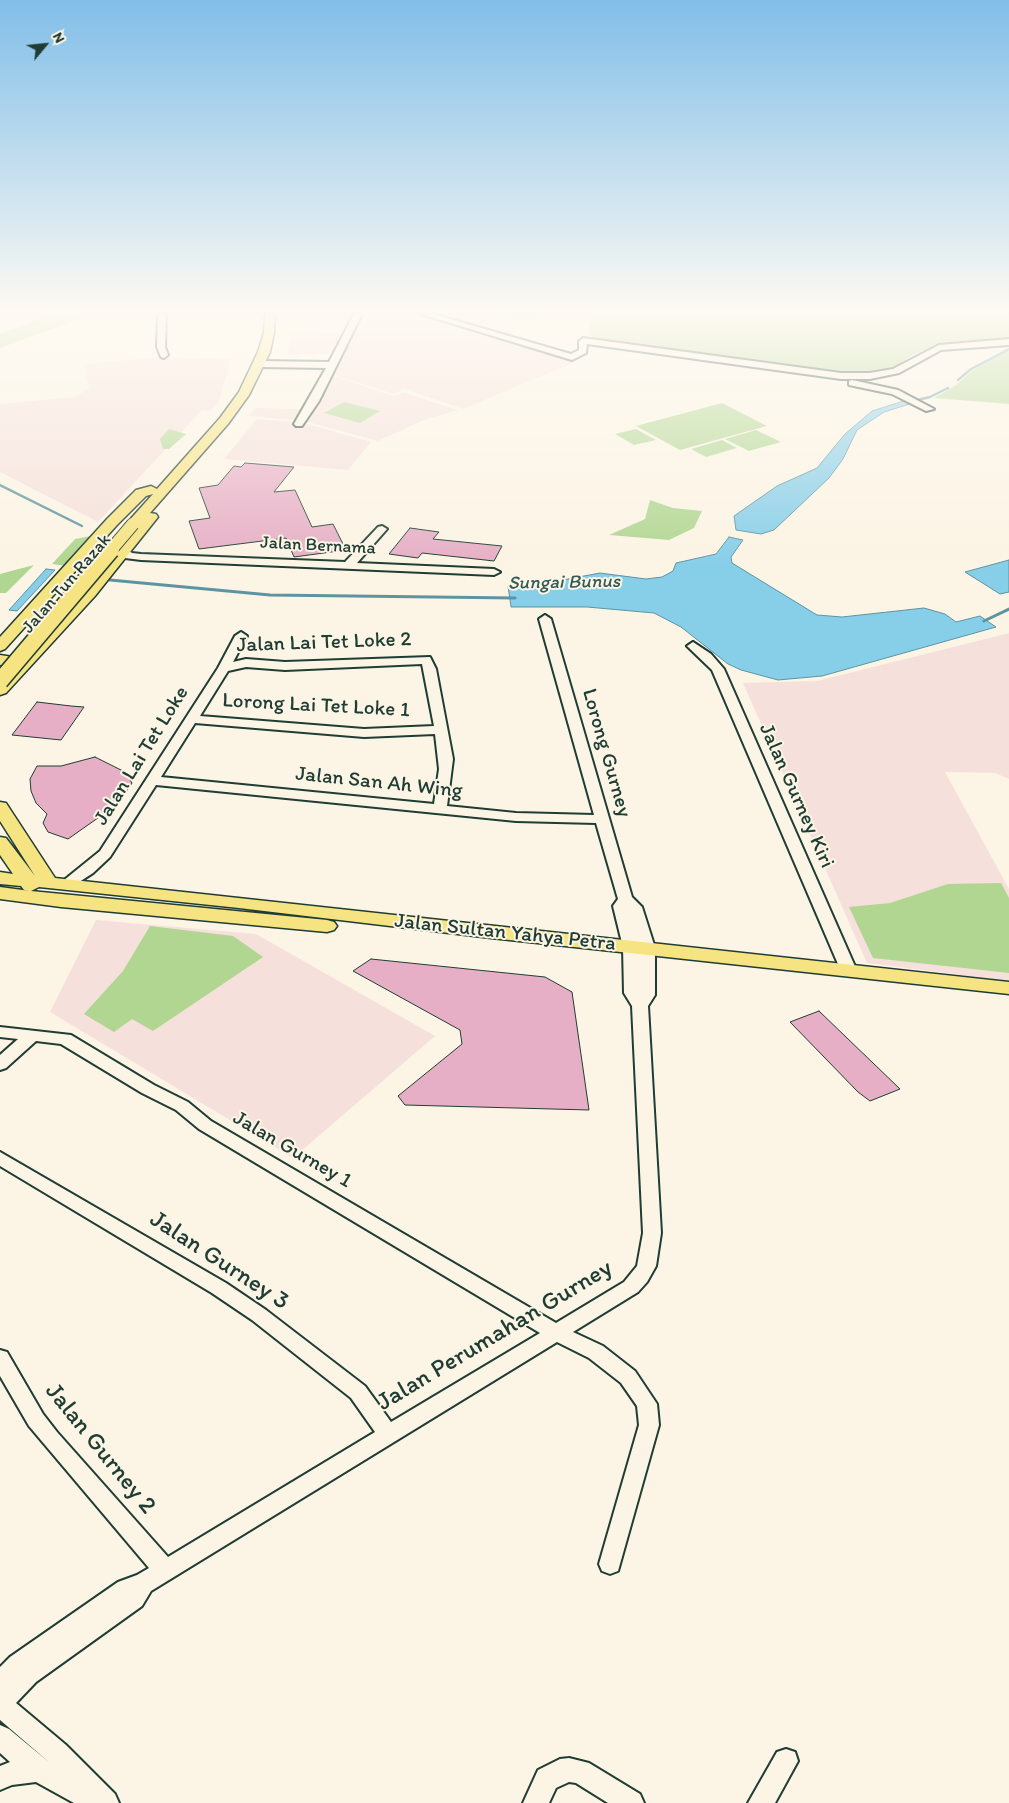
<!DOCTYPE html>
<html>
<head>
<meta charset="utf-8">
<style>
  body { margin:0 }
  #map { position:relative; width:1009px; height:1803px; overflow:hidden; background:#fcf5e5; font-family:Itim,sans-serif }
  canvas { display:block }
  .north { position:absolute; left:20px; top:20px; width:50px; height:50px; -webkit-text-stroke:4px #fcf5e5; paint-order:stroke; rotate:62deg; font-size:14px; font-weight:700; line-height:20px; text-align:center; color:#1f3d34 }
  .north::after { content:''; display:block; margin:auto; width:18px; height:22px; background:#1f3d34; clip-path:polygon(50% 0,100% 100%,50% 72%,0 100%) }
</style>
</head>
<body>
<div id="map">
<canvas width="1009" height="1803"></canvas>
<div class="north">N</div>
</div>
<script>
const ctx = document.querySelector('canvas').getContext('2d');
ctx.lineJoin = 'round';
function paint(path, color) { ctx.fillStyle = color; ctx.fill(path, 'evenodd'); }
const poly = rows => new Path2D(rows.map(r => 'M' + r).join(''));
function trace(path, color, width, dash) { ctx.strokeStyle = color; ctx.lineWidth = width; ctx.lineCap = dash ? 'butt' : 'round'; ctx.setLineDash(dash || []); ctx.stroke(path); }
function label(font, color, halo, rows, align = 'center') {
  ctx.font = font + ' Itim,sans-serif'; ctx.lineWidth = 4; ctx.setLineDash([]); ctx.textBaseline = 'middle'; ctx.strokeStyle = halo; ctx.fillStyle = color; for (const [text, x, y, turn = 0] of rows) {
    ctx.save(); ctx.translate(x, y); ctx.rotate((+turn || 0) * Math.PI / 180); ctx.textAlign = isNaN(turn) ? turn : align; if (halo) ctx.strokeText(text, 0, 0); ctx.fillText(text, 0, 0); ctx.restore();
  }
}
paint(poly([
  [365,314,410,314,575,362,463,409,404,389,394,394,334,375],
  [435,314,489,314,486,328],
  [342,334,329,354,287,355,291,335],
  [162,357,231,359,219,402,211,411,202,410,98,522,0,472,0,404,75,397,89,388,84,364],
  [334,376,394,396,403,392,458,410,424,420,378,441,304,421],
  [256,408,302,409,296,419,292,420,248,416],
  [257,419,300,422,371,442,348,470,224,459],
  [1009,633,1009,779,995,773,945,772,1009,889,1009,981,867,963,743,683,817,681],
  [96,920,256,934,435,1036,293,1158,50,1012]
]), '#f5e0db');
paint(poly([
  [53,314,93,314,0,348,0,334],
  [490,314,561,314,533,319,489,318],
  [589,314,1009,314,1009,339,953,343,932,347,914,354,894,367,872,373,831,372,596,340,589,335],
  [1009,350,1009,404,934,398,956,385,974,369],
  [344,402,380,411,360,423,324,413],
  [722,403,767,426,680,450,636,426],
  [169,429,186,434,169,449,163,449,160,439],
  [636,429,656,440,634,445,615,434],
  [756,430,781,442,749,451,725,439],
  [722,440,737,448,706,457,691,449],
  [650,500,673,508,702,511,694,528,669,540,609,535,645,519],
  [96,535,67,566,52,564,75,539],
  [34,565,6,593,0,593,0,574],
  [1001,883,1009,898,1009,973,873,958,849,907,890,903,948,884],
  [150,926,233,936,263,957,153,1031,132,1019,114,1032,84,1014,123,971]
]), '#b0d691');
const water = poly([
  [907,400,913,403,884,412,857,430,843,459,829,478,774,530,761,534,736,530,734,516,777,486,817,468,845,434,872,411,907,400],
  [729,537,743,540,731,557,732,563,817,615,842,617,924,608,945,614,956,622,980,616,996,627,822,676,778,680,741,670,728,664,681,627,654,613,587,607,511,607,508,586,541,584,600,573,646,579,662,577,673,571,676,563,716,554,729,537],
  [1009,560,1009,592,1000,594,965,572,1009,560],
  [46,569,55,570,17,611,9,610,46,569]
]);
paint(water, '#87cee9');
trace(water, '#5d94a1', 1);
trace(poly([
  [958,380,971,369,1009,349],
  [913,401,930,397,948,388],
  [0,485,82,526]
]), '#5d94a1', 2.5);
trace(poly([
  [110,580,270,595,515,598],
  [984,621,1009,609]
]), '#5d94a1', 3);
const building = poly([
  [245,463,294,467,274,492,295,490,312,527,333,524,346,550,294,557,286,538,199,549,189,521,210,518,199,488,218,485,234,466,241,467,245,463],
  [410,528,439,532,433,539,502,546,494,561,422,553,418,558,389,554,410,528],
  [37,702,71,706,84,707,61,740,12,735,37,702],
  [95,757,125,772,132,783,114,810,105,813,68,839,48,832,43,823,47,814,36,803,31,791,30,779,37,766,61,766,95,757],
  [371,959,545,977,572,992,589,1110,405,1105,398,1096,462,1044,460,1030,353,971,371,959],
  [819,1011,900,1089,870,1101,858,1092,790,1022,819,1011]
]);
paint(building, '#e6afc5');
trace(building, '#1f3d34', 1);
const minor = poly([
  [158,314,166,314,165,347,168,355,164,358,161,357,157,347,158,314],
  [354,314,362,314,319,401,302,426,296,426,294,424,326,368,260,367,255,364,260,361,329,362,354,314],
  [421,314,433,314,571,354,579,350,579,341,583,338,841,373,870,373,893,369,939,345,1009,339,1009,345,941,350,899,373,870,379,841,379,587,344,586,353,572,360,421,314],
  [852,380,898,390,934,409,926,411,892,394,849,385,849,381,852,380],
  [382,526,387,529,357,563,494,569,500,572,494,575,141,560,125,558,118,550,124,547,132,553,141,554,345,562,378,527,382,526],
  [545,615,551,619,632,897,642,907,655,948,655,995,648,1006,661,1233,656,1266,647,1282,638,1292,573,1332,603,1346,635,1371,657,1404,659,1425,618,1571,610,1574,602,1571,599,1564,639,1425,637,1406,621,1383,589,1358,557,1342,151,1591,142,1606,36,1682,16,1703,66,1745,115,1794,119,1803,74,1803,36,1782,12,1785,0,1790,0,1766,10,1762,0,1753,0,1725,9,1729,50,1763,0,1720,0,1667,10,1657,118,1582,137,1575,149,1568,29,1426,0,1376,0,1350,7,1352,43,1414,57,1432,168,1557,375,1432,351,1398,252,1320,212,1293,0,1166,0,1152,226,1283,266,1310,365,1386,391,1422,540,1333,199,1129,176,1110,142,1093,61,1044,36,1041,6,1068,0,1070,0,1055,18,1039,0,1037,0,1027,71,1035,154,1085,188,1102,211,1121,556,1323,624,1282,637,1266,643,1233,632,1006,624,993,623,947,613,906,618,899,596,823,516,821,156,785,110,857,93,873,70,888,65,889,58,885,100,851,218,668,235,636,241,632,247,636,233,662,246,659,285,662,430,657,436,669,453,759,447,806,516,813,594,815,539,619,545,615],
  [422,664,434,726,364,729,200,716,228,671,246,667,285,670,422,664],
  [195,723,364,737,435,734,439,769,434,804,161,777,195,723],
  [693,642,711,654,724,669,857,971,855,975,849,976,841,971,712,670,687,646,693,642],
  [786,1749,795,1752,798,1761,775,1803,748,1803,777,1752,786,1749],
  [569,1758,589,1763,640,1794,644,1803,608,1803,576,1783,569,1782,556,1788,549,1803,523,1803,538,1770,560,1759,569,1758]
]);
const major = poly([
  [265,314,275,314,274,333,270,352,249,395,228,424,150,513,156,514,158,517,95,596,6,693,0,695,0,681,13,667,0,665,0,655,13,657,27,652,85,590,136,527,128,527,126,524,153,494,146,496,117,525,5,649,0,651,0,637,107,519,136,490,151,486,157,489,220,418,239,392,258,352,264,333,265,314],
  [0,802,6,803,55,878,1009,982,1009,994,491,938,239,908,39,887,31,891,327,920,334,922,337,926,334,930,327,932,61,907,0,899,0,887,30,891,24,890,21,886,0,884,0,872,13,874,0,855,0,837,6,838,35,876,0,821,0,802]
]);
trace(minor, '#1f3d34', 4);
trace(major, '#1f3d34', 3);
paint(minor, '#fcf5e5');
paint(major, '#f6e381');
const majorBridgeFar1 = poly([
  [110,551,133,524]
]);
const majorBridge = poly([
  [0,681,111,550]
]);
trace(majorBridgeFar1, '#1f3d34', 14, []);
trace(majorBridge, '#1f3d34', 19, []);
trace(majorBridgeFar1, '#f6e381', 12);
trace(majorBridge, '#f6e381', 16);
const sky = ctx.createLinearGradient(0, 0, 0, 566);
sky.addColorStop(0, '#81bee8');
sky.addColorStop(0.55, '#fefaf3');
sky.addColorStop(1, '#fefaf300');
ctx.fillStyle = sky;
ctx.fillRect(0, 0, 1009, 566);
label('18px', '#1f3d34', '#fcf5e5', [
  ["Jalan Bernama",318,546,3],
  ["Jalan Tun Razak",67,584,-49]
]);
label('italic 19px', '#345a58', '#fcf5e5', [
  ["Sungai Bunus",564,583,-1]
]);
label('21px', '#1f3d34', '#fcf5e5', [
  ["Jalan Lai Tet Loke 2",324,643,-2],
  ["Lorong Lai Tet Loke 1",316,706,3],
  ["Lorong Gurney",606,753,74],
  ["Jalan Lai Tet Loke",142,756,-58],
  ["Jalan San Ah Wing",379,783,6],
  ["Jalan Gurney Kiri",796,796,66],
  ["Jalan Sultan Yahya Petra",505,933,6],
  ["Jalan Gurney 1",292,1150,30]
]);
label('25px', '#1f3d34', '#fcf5e5', [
  ["Jalan Gurney 3",219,1261,33],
  ["Jalan Perumahan Gurney",495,1336,-31],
  ["Jalan Gurney 2",100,1449,51]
]);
</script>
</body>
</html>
